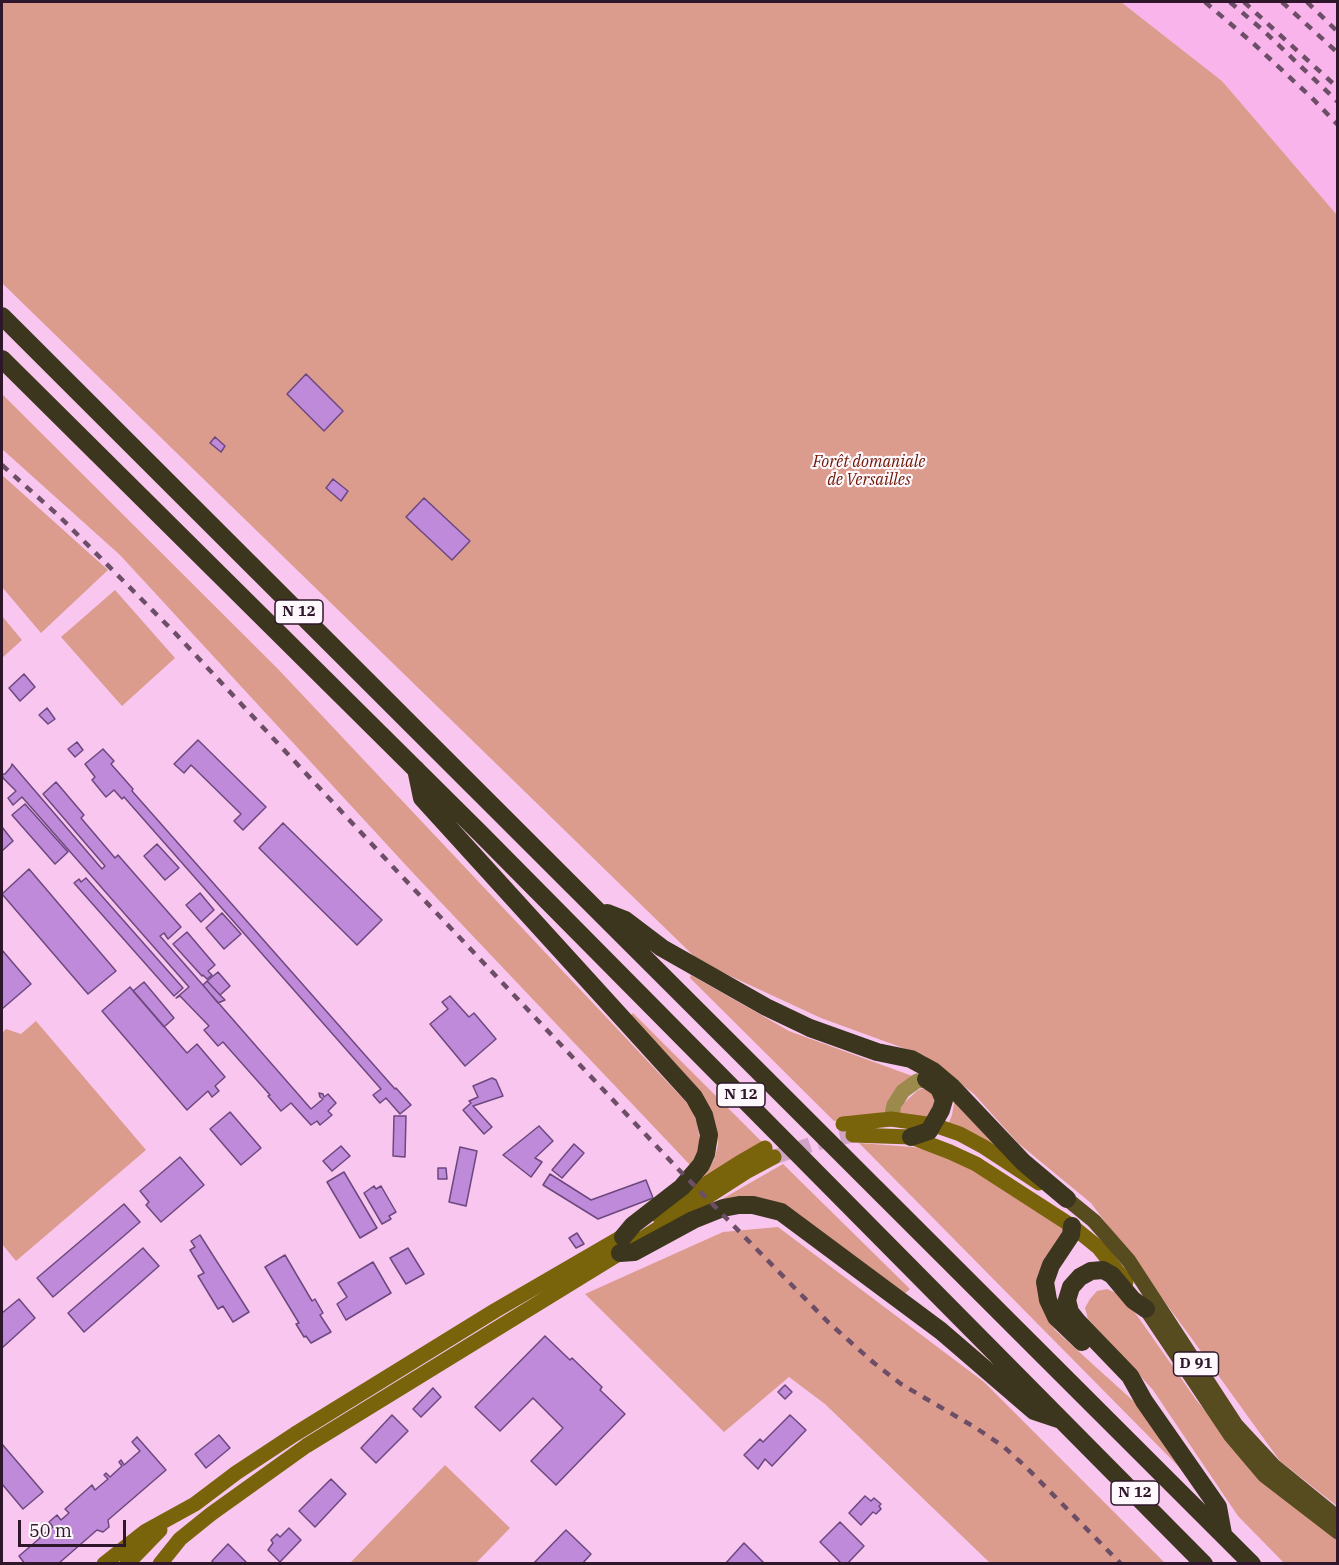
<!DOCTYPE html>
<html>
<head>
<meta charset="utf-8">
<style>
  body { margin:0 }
  #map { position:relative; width:1339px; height:1565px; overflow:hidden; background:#f8c6ee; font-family:"IBM Plex Serif",serif }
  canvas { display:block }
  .frame { position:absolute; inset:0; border:3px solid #2e172a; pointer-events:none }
  .scale { position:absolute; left:18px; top:1520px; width:108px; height:27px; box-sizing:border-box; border:3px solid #2e172a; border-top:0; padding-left:8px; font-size:18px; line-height:21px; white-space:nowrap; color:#2e172a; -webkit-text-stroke:4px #fef7fc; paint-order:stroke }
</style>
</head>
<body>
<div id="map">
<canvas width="1339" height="1565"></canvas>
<div class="frame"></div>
<div class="scale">50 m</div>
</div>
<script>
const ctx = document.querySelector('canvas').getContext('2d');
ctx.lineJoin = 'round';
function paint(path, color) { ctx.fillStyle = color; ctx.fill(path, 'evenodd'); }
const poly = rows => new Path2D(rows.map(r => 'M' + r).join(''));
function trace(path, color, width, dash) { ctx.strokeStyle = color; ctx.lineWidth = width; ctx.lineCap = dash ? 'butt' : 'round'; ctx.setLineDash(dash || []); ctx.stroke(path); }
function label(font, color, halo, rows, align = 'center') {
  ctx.font = font + ' "IBM Plex Serif",serif'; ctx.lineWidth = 4.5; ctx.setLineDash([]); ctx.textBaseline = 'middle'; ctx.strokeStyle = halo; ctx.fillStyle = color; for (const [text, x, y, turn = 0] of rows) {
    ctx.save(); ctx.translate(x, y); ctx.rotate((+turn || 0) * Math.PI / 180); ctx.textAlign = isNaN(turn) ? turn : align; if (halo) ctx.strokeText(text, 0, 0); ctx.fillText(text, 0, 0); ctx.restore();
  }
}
paint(poly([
  [1121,2,1337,2,1337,215,1222,81]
]), '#f8b4eb');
paint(poly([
  [2,2,1121,2,1222,81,1337,215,1337,1506,1280,1461,1187,1332,1091,1203,1018,1143,974,1094,925,1056,821,1018,700,962,2,283],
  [2,394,278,669,689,1105,697,1122,699,1136,699,1151,691,1166,414,874,120,555,2,449],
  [2,475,108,570,41,633,2,587],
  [115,590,175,658,122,706,61,637],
  [2,616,22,640,2,658],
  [691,975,789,1031,915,1077,887,1111,874,1115,834,1121,690,978],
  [633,1013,765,1145,705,1181,700,1177,714,1160,718,1145,717,1132,630,1016],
  [36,1021,146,1150,16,1261,2,1244,2,1033,6,1029,21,1034],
  [925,1088,936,1095,932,1121,900,1117,899,1112,904,1103,918,1090],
  [951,1093,1013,1157,948,1125,952,1115,954,1103],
  [859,1143,913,1147,944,1154,976,1169,1069,1229,1043,1310,1055,1330,1140,1407,1182,1470],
  [783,1164,910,1289,902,1296,799,1218,722,1199],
  [778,1227,984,1382,1165,1563,990,1563,825,1404,789,1377,724,1432,585,1294,723,1232],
  [1107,1289,1119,1294,1136,1314,1197,1401,1269,1485,1337,1535,1337,1563,1284,1563,1238,1516,1153,1390,1088,1319,1085,1308,1090,1299,1097,1291],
  [445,1465,510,1528,476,1563,350,1563]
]), '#db9c8e');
const building = poly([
  [306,374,343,411,324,431,287,394,306,374],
  [215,437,225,446,221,452,210,443,215,437],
  [333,479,348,491,341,501,326,488,333,479],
  [424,498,470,541,452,560,406,517,424,498],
  [24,674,35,687,20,701,9,688,24,674],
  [47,708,55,719,48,724,39,715,47,708],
  [198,740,266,807,243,830,234,821,241,814,191,765,184,773,174,764,198,740],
  [77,742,83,750,75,757,68,749,77,742],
  [103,749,114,761,111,764,133,789,132,791,395,1089,396,1088,411,1105,400,1114,386,1098,380,1103,373,1095,381,1089,124,797,122,799,114,790,106,797,92,780,95,777,85,764,103,749],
  [12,764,102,869,105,866,43,794,56,782,84,815,81,818,115,858,118,855,181,927,168,939,164,933,160,936,311,1109,323,1099,320,1097,319,1093,323,1094,324,1097,328,1094,336,1103,328,1111,332,1115,320,1125,317,1121,311,1125,291,1103,281,1111,268,1096,270,1095,223,1042,218,1046,204,1030,209,1026,180,996,176,998,189,987,22,797,13,805,8,798,16,791,3,778,2,774,5,774,11,767,12,764],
  [25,804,68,852,55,864,12,815,25,804],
  [283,823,382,920,357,945,259,848,283,823],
  [2,827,13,841,2,851,2,827],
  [157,844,179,868,165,880,144,856,157,844],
  [29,869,116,971,88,994,2,894,29,869],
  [86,878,183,988,174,996,74,883,79,879,81,882,86,878],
  [200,893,214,910,201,922,186,905,200,893],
  [222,913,241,934,224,949,206,928,222,913],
  [187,932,215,965,208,971,212,975,207,979,203,975,202,976,173,944,187,932],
  [2,950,31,984,2,1009,2,950],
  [218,972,230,986,220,995,207,981,218,972],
  [207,981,220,995,225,1000,218,1003,203,985,207,981],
  [144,982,174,1018,164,1027,133,991,144,982],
  [130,987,187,1053,197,1044,225,1077,215,1086,219,1091,212,1097,208,1091,187,1110,102,1011,130,987],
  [450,996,469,1017,474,1013,496,1039,465,1066,430,1024,448,1009,442,1002,450,996],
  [492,1078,496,1080,503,1096,473,1106,492,1127,484,1134,463,1110,471,1103,469,1101,478,1097,473,1086,492,1078],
  [230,1112,261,1148,241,1165,210,1129,230,1112],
  [394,1116,406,1116,405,1157,393,1156,394,1116],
  [539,1126,553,1141,535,1158,542,1162,531,1177,503,1155,539,1126],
  [574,1144,584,1153,562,1178,552,1170,574,1144],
  [341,1146,350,1156,332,1171,323,1161,341,1146],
  [460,1147,477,1151,466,1206,449,1202,460,1147],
  [180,1157,204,1185,161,1222,146,1205,149,1202,140,1191,180,1157],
  [438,1168,446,1168,447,1179,438,1179,438,1168],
  [344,1172,377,1228,360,1238,327,1182,344,1172],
  [550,1174,591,1200,646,1180,653,1198,598,1219,543,1185,550,1174],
  [374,1186,376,1189,381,1186,396,1212,389,1216,391,1219,382,1224,364,1193,374,1186],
  [124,1204,140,1222,53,1297,37,1278,124,1204],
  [577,1233,584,1244,576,1248,569,1238,577,1233],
  [200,1235,249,1312,233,1322,223,1306,218,1309,198,1276,204,1273,190,1250,195,1247,191,1241,200,1235],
  [143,1248,159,1266,84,1332,68,1313,143,1248],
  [408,1248,424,1274,406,1284,390,1258,408,1248],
  [285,1255,312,1301,315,1299,323,1313,320,1315,331,1332,311,1343,306,1336,304,1337,296,1324,299,1323,265,1267,285,1255],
  [373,1262,391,1293,346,1320,337,1304,347,1297,338,1283,373,1262],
  [19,1299,35,1318,2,1348,2,1313,19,1299],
  [545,1336,570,1360,572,1358,602,1387,600,1390,625,1414,556,1485,531,1461,563,1428,533,1398,500,1431,475,1407,545,1336],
  [785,1385,792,1392,785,1399,778,1392,785,1385],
  [433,1388,441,1397,421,1417,413,1409,433,1388],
  [392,1415,408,1431,376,1463,361,1448,392,1415],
  [790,1415,806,1430,772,1466,765,1459,758,1469,744,1455,760,1439,763,1442,790,1415],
  [219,1435,230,1448,206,1468,195,1454,219,1435],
  [137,1437,166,1470,108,1520,109,1527,103,1532,97,1530,58,1564,25,1564,19,1556,40,1538,36,1534,38,1532,41,1536,53,1527,49,1522,57,1515,61,1520,69,1513,65,1509,92,1485,95,1490,108,1479,104,1475,106,1473,110,1477,122,1466,119,1462,121,1460,124,1465,140,1451,132,1442,137,1437],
  [2,1444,43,1492,23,1509,2,1484,2,1444],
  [331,1479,346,1494,315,1527,299,1511,331,1479],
  [865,1496,871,1501,874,1498,881,1504,879,1506,881,1509,876,1514,873,1512,861,1525,849,1513,865,1496],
  [840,1522,864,1546,847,1564,842,1564,820,1542,840,1522],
  [289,1528,301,1540,280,1562,268,1550,273,1543,271,1540,277,1534,280,1537,289,1528],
  [566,1530,591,1554,582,1564,533,1564,566,1530],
  [744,1543,765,1564,725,1564,744,1543],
  [228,1544,248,1564,214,1564,212,1561,228,1544]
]);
paint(building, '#be8ad9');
trace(building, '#6c487f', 1.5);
trace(poly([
  [774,1157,816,1143,853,1135]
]), '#d0a3c7', 15, [15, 8]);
trace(poly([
  [891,1119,894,1105,903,1091,917,1081,929,1080]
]), '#9c8a4d', 15);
trace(poly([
  [843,1124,891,1119,934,1125,960,1134,984,1147,1039,1183],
  [853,1135,911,1137,950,1152,976,1164,1072,1226,1099,1248,1126,1282],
  [657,1215,739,1163,765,1148],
  [104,1564,146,1531,195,1504,236,1473,295,1434,496,1310,632,1231],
  [127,1564,160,1530],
  [160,1564,180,1539,211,1514,306,1446,620,1253,746,1172,774,1157]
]), '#79640b', 15);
trace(poly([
  [1067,1199,1094,1221,1129,1261,1236,1425,1274,1466,1338,1518],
  [1146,1309,1231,1436,1264,1475,1338,1532]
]), '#574b20', 15);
trace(poly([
  [2,316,1252,1564],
  [2,359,480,833,1204,1564],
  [416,769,422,798,694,1097,704,1115,709,1135,706,1154,701,1165,682,1187,633,1225,623,1237],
  [607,913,625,920,662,948,766,1007,810,1028,877,1052,911,1059,933,1071,952,1087,1023,1162,1067,1199],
  [911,1137,929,1131,941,1110,944,1100,939,1088,926,1079],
  [1072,1226,1071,1235,1051,1265,1045,1282,1048,1300,1056,1317,1082,1342],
  [620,1253,634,1252,693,1220,723,1208,739,1205,753,1205,781,1212,941,1331,1034,1411,1061,1420],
  [1146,1309,1133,1300,1112,1275,1103,1270,1091,1271,1080,1277,1071,1287,1067,1300,1070,1312,1078,1322,1130,1376,1144,1401,1218,1507,1223,1534]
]), '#3c361f', 18);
trace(poly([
  [1205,2,1254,44,1312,98,1338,125],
  [1230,2,1265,32,1338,102],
  [1244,2,1338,88],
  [1282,2,1338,53],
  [1307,2,1338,32],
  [2,465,59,516,175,633,395,869,680,1171,828,1322,874,1363,901,1384,976,1428,1004,1447,1026,1467,1121,1564]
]), '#6d4e67', 4.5, [8, 8]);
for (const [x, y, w] of [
  [299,612,48],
  [741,1095,48],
  [1196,1364,45],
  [1135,1493,48]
]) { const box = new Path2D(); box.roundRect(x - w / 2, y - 12, w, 24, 4.5); ctx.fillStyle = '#fef7fc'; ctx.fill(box); trace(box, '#2e172a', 1.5); }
label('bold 15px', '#2e172a', null, [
  ["N 12",299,612],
  ["N 12",741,1095],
  ["D 91",1196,1364],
  ["N 12",1135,1493]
]);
label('italic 16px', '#6d1603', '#fef7fc', [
  ["Forêt domaniale",869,462],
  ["de Versailles",869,480]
]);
</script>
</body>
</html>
